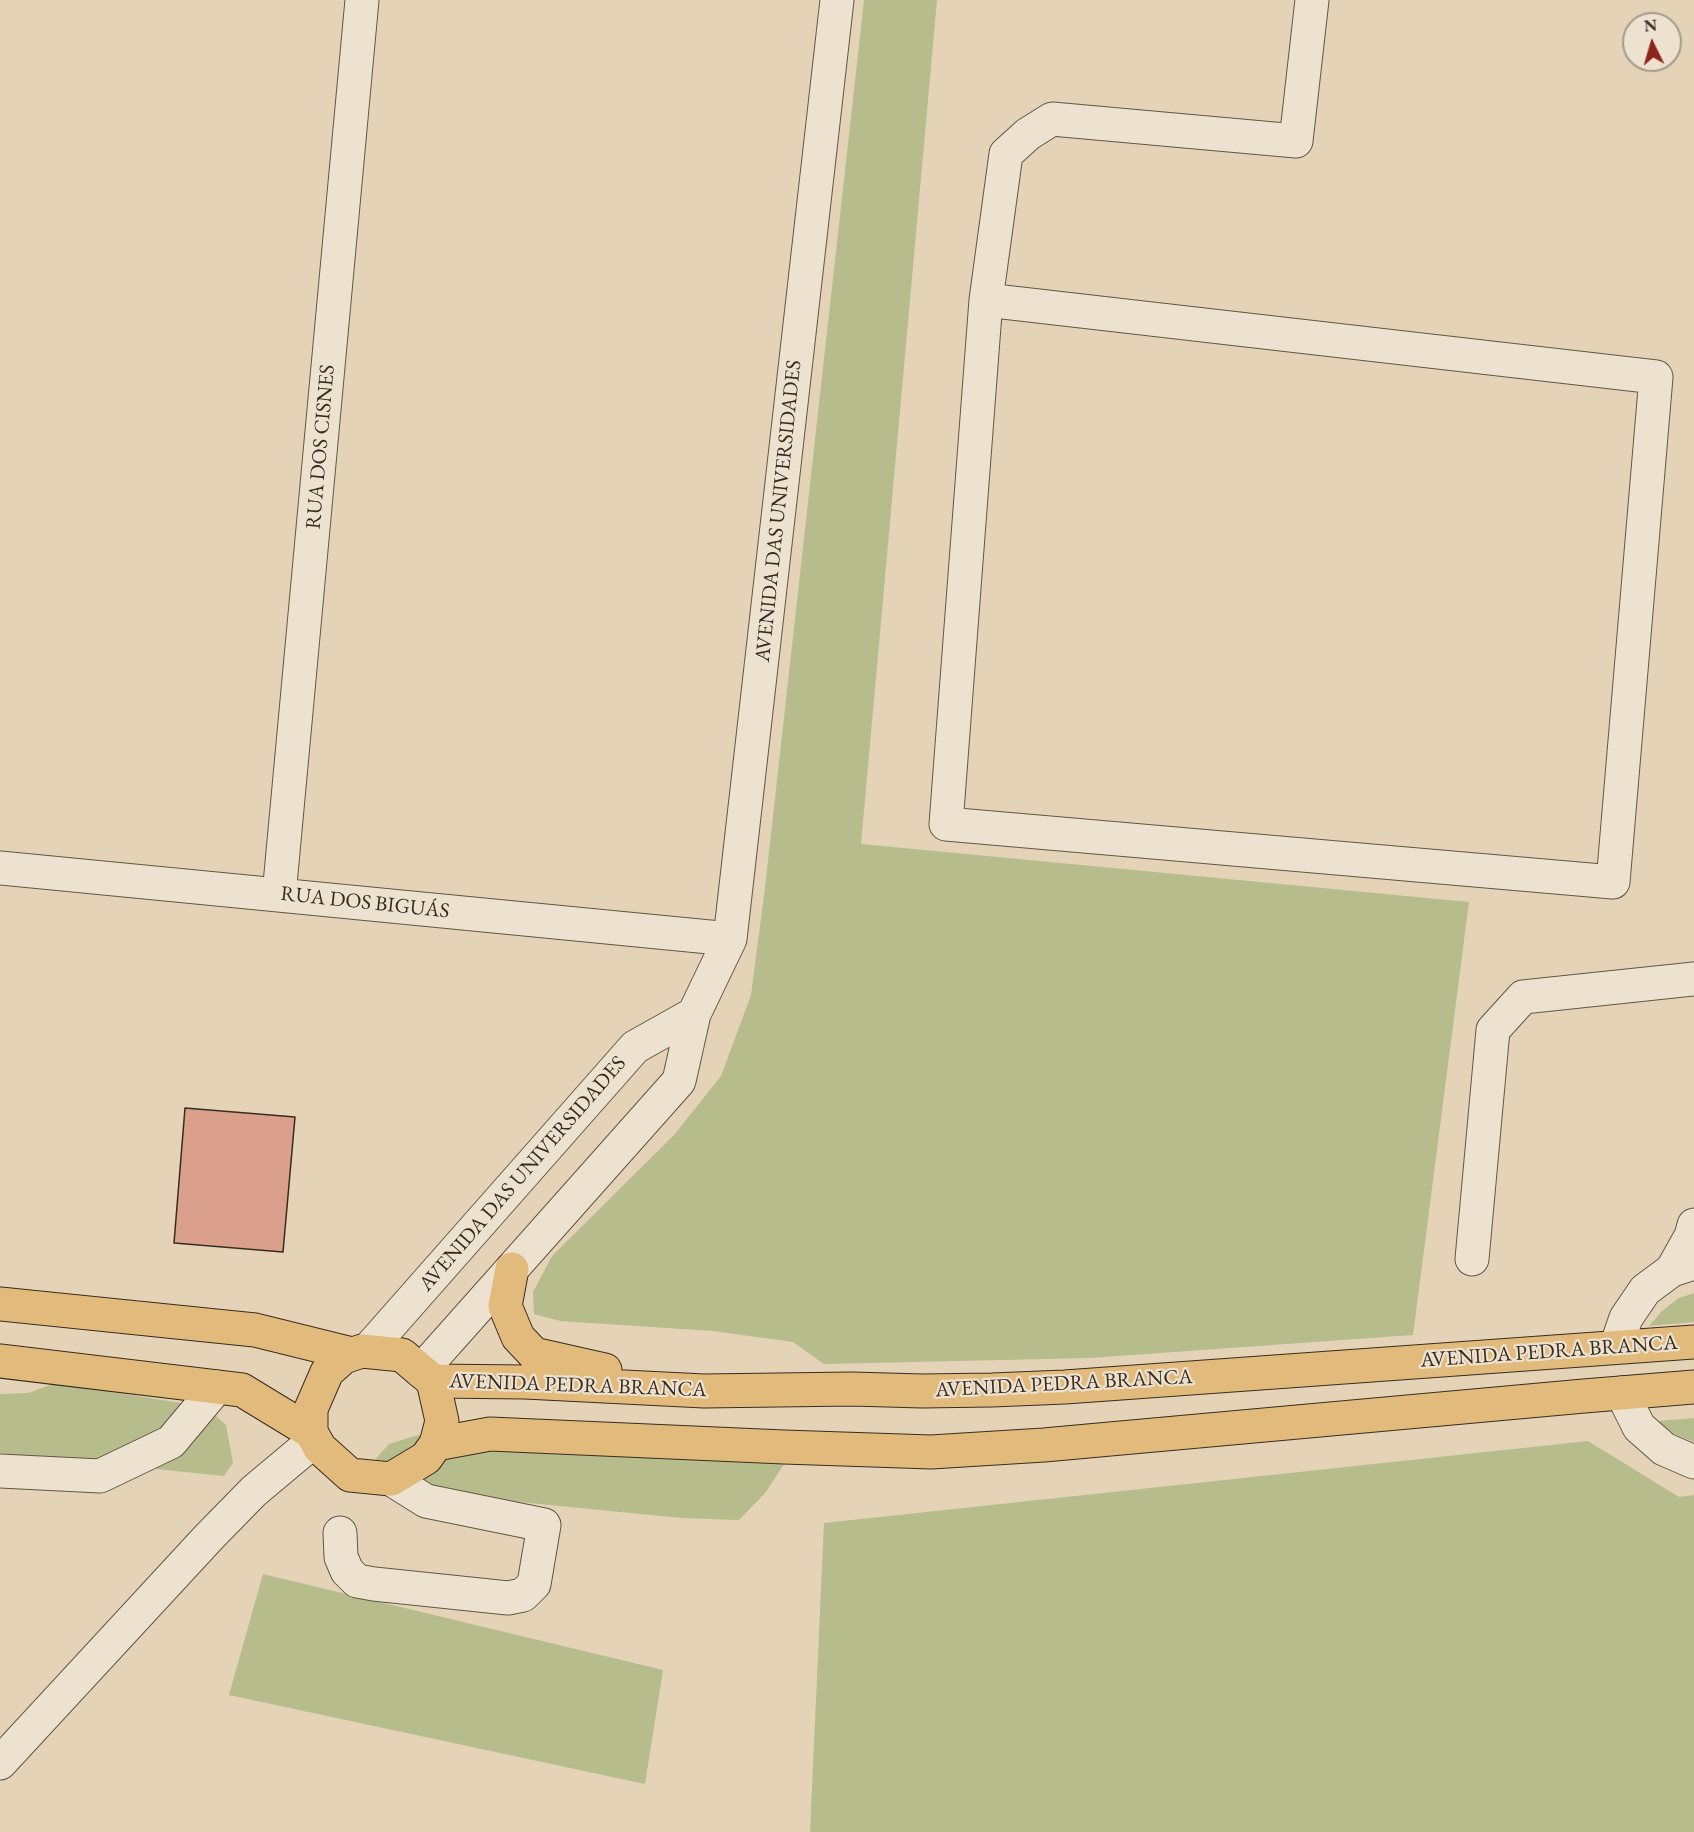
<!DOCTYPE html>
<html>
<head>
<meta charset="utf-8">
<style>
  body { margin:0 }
  #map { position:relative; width:1694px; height:1832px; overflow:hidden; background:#e4d3b6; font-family:"EB Garamond",serif }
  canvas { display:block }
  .north { position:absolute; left:1622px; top:12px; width:60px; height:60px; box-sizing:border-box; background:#ede2d0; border:2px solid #a5998a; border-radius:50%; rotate:355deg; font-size:16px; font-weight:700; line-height:24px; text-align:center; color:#382c21 }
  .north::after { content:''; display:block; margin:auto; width:21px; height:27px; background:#8f2418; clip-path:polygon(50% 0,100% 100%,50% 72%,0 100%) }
</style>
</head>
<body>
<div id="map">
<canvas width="1694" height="1832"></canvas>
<div class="north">N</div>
</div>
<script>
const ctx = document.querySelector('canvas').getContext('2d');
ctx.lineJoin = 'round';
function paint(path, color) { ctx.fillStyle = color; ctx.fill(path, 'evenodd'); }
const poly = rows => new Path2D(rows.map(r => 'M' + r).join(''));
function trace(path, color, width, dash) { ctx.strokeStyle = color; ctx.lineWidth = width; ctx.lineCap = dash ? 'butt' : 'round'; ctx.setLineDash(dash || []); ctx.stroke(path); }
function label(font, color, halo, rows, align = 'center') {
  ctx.font = font + ' "EB Garamond",serif'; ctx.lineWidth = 4.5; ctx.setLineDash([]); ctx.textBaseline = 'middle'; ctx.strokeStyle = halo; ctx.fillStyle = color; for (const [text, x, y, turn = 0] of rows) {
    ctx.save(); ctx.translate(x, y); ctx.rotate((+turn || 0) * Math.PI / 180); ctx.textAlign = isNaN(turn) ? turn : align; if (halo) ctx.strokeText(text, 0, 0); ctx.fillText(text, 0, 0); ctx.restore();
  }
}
paint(poly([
  [864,0,937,0,861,844,1469,902,1413,1335,1090,1358,824,1364,793,1342,713,1331,560,1321,534,1314,533,1292,552,1256,674,1135,721,1076,751,995,765,888],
  [1694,1293,1694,1322,1649,1326,1662,1311,1679,1298],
  [56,1383,206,1407,226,1425,233,1463,224,1476,0,1453,0,1394,28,1393],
  [1694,1418,1694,1442,1674,1434,1658,1421],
  [418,1435,784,1464,766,1492,739,1520,681,1518,368,1487,362,1474,389,1444],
  [1588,1441,1679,1497,1694,1495,1694,1832,810,1832,824,1523],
  [263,1574,663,1670,645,1784,229,1695]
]), '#b6bc8c');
const building = poly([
  [185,1108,295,1117,283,1252,174,1243,185,1108]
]);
paint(building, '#daa08c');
trace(building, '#382c21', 1.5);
const minor = poly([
  [986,300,1656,377,1613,882,946,824,986,300,1006,154,1028,134,1052,119,1296,141,1312,0],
  [0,868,730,939],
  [279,895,362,0],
  [1472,1259,1493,1030,1523,997,1694,979],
  [1672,1270,1691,1236,1694,1225],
  [1616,1347,1626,1318,1645,1290,1672,1270,1694,1263],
  [367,1351,635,1047,694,1014],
  [421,1371,679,1081,694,1014,730,939,837,0],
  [1622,1393,1639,1427,1664,1449,1694,1462],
  [0,1471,100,1476,171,1442,217,1387],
  [340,1533,341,1557,347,1571,357,1581,374,1584,508,1598,523,1595,534,1584,544,1525,426,1501,391,1479],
  [0,1763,209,1537,254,1491,315,1440]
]);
const major = poly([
  [512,1269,505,1306,518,1337,534,1354,605,1370],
  [0,1304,255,1330,352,1354],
  [362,1351,402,1355,433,1381,442,1421,436,1444,426,1458,391,1479,350,1475,320,1448,311,1432,311,1409,327,1372,344,1357,362,1351],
  [0,1361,242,1390,311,1432],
  [433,1381,525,1382,704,1391,852,1389,922,1391,992,1390,1065,1387,1694,1342],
  [436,1444,490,1434,784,1447,931,1452,1044,1445,1584,1396,1694,1387]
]);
trace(minor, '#635646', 35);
trace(major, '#382c21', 35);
trace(minor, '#ede2d0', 33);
trace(major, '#e2ba7b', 33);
label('21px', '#382c21', '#ede2d0', [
  ["RUA DOS CISNES",321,447,-85],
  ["AVENIDA DAS UNIVERSIDADES",779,511,-84],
  ["RUA DOS BIGUÁS",365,903,6],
  ["AVENIDA DAS UNIVERSIDADES",523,1174,-49],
  ["AVENIDA PEDRA BRANCA",1549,1352,-4],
  ["AVENIDA PEDRA BRANCA",1064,1384,-3],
  ["AVENIDA PEDRA BRANCA",578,1386,2]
]);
</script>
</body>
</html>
